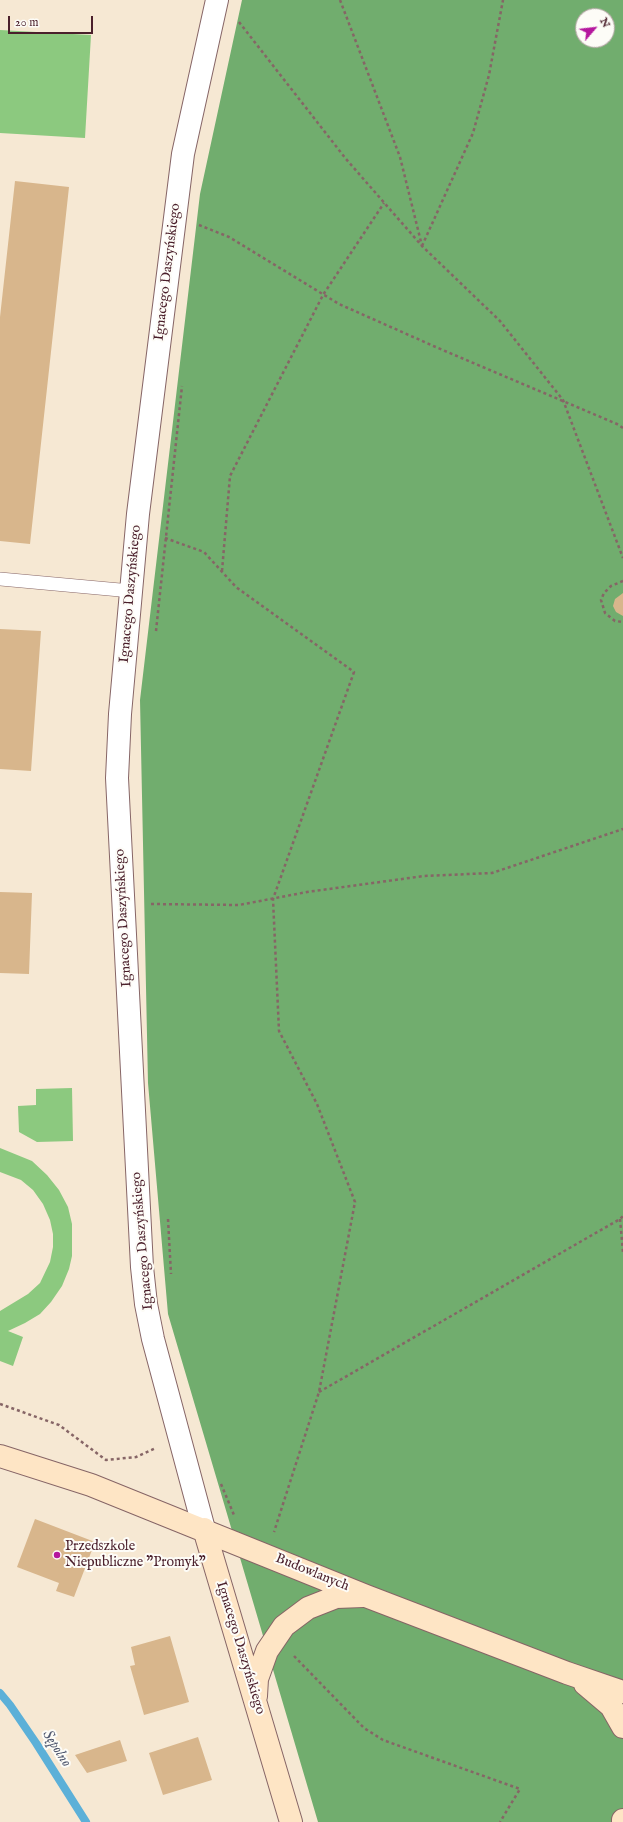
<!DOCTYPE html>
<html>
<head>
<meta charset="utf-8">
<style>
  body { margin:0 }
  #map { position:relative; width:623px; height:1822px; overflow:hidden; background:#f6e8d3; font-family:"IM FELL English",serif }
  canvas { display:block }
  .north { position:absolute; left:575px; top:8px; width:40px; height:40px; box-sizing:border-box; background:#fdfcf7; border:1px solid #b5a4a5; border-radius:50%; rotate:62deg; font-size:11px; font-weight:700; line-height:16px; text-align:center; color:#4a1f2b }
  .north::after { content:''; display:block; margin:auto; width:14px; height:18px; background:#b5179e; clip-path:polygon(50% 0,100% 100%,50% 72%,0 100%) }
  .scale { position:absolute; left:8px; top:16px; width:85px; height:18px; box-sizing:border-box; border:2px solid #4a1f2b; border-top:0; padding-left:5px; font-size:12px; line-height:14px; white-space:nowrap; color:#4a1f2b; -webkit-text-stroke:3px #fdfcf7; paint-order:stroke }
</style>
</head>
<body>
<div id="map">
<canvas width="623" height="1822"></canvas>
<div class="north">N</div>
<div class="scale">20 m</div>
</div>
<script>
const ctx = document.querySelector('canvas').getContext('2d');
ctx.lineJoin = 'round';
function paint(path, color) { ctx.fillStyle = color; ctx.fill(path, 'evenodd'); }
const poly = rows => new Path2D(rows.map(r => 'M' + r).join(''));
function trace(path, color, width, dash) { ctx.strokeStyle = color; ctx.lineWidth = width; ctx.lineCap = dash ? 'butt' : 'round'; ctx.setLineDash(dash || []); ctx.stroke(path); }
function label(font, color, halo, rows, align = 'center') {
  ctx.font = font + ' "IM FELL English",serif'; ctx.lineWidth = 4; ctx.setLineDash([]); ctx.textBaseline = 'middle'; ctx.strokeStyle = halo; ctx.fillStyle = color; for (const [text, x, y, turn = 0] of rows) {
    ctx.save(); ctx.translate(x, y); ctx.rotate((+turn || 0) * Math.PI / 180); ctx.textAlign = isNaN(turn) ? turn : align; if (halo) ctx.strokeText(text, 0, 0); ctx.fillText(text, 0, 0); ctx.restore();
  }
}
paint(poly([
  [0,30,91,35,85,138,0,133],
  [72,1088,73,1141,37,1142,19,1132,18,1106,36,1105,36,1089],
  [0,1148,32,1161,47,1175,59,1190,68,1207,72,1224,72,1256,69,1269,62,1286,51,1302,40,1314,25,1323,8,1331,23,1337,13,1366,0,1361,0,1311,28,1294,40,1283,50,1262,53,1247,53,1234,50,1220,43,1204,33,1190,21,1180,0,1172]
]), '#8cc97f');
paint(poly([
  [242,0,623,0,623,1822,318,1822,168,1314,148,1083,140,700,200,194],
  [583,16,607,16,607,40,583,40]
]), '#71ad6e');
trace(poly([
  [0,1693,10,1705,36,1743,86,1822]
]), '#5cb0d8', 8);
paint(poly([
  [15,181,69,187,30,544,0,541,0,317],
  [623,593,623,616,616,612,613,606,615,599],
  [0,629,41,631,31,771,0,769],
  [0,892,32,893,29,974,0,973],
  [35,1519,95,1542,74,1597,56,1591,59,1583,17,1567],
  [170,1636,189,1702,144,1715,130,1666,135,1665,131,1647],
  [198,1737,212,1780,163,1795,149,1753],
  [120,1740,127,1761,87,1773,75,1755]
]), '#d8b68c');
const lane = poly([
  [0,579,131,591]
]);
const street = poly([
  [204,1529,153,1339,146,1304,142,1267,117,778,120,714,138,514,183,154,217,0]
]);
const secondary = poly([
  [0,1456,91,1485,366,1596,567,1673,623,1692],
  [204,1529,291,1822],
  [585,1684,611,1706,623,1727],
  [256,1696,257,1679,267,1651,284,1626,308,1608,336,1597,363,1596],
  [623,1822,623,1820]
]);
trace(lane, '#866566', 14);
trace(street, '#866566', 24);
trace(secondary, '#866566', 24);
trace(poly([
  [340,0,400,157,422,246],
  [239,22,346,159,422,246,500,321,563,400,623,558],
  [199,225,229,237,339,304,438,348,617,424,623,428],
  [422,246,473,133,489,75,503,0],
  [165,538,204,552,236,587,354,672,273,899,279,1031,317,1104,355,1202,319,1392,274,1532],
  [222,571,230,476,323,295,384,203],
  [623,581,611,586,604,593,601,600,605,613,615,621,623,622],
  [156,631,182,386],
  [151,904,239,905,307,892,424,876,492,873,623,829],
  [168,1219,171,1274],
  [620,1219,623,1252],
  [319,1392,620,1219,623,1216],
  [0,1404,59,1425,106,1460,136,1457,156,1448],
  [221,1484,234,1515],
  [294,1656,364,1728,383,1740,520,1789,500,1822]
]), '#866566', 2.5, [3, 3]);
trace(lane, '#fff', 13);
trace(street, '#fff', 22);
trace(secondary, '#fee5c5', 22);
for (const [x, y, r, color] of [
  [57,1555,4,"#b5179e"]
]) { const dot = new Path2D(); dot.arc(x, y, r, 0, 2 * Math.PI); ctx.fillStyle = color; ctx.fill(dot); trace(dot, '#fdfcf7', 1.5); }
label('14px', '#4a1f2b', '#fdfcf7', [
  ["Ignacego Daszyńskiego",168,272,-83],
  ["Ignacego Daszyńskiego",131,594,-85],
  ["Ignacego Daszyńskiego",124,918,-93],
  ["Ignacego Daszyńskiego",143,1241,-95],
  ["Budowlanych",312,1573,22],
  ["Ignacego Daszyńskiego",240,1648,73]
]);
label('14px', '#4a1f2b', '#fdfcf7', [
  ["Przedszkole",65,1547],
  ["Niepubliczne \"Promyk\"",65,1563]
], 'left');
label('italic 15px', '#515970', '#fdfcf7', [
  ["Sępolno",56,1749,57]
]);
</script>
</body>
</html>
